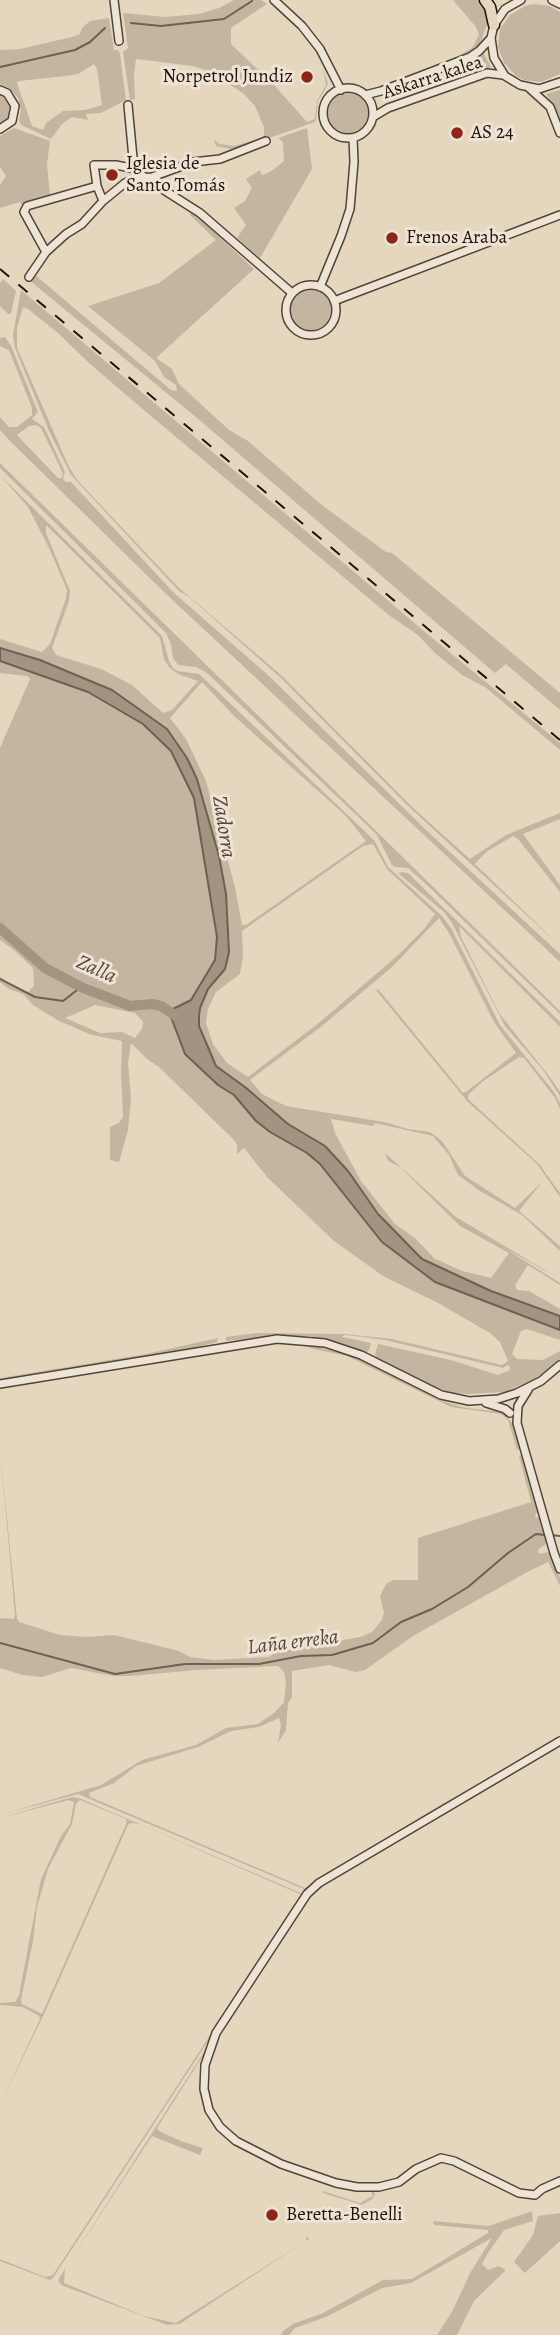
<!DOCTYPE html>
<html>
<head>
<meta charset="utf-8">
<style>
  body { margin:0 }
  canvas { display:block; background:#e5d6be }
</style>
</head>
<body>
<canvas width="560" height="2335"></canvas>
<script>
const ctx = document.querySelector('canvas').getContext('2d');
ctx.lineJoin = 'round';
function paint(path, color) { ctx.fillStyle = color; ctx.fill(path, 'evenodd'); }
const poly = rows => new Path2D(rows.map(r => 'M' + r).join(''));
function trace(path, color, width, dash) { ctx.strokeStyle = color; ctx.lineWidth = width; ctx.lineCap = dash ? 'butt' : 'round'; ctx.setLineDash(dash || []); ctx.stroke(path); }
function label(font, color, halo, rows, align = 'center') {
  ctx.font = font + ' Alegreya,serif'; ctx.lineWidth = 6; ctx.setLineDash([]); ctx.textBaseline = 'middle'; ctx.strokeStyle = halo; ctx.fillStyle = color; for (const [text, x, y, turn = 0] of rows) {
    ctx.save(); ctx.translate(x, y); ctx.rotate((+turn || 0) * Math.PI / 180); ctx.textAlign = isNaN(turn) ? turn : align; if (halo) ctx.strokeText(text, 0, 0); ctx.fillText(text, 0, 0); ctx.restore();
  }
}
paint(poly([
  [234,0,261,0,267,4,231,28,231,44,275,86,307,122,315,119,317,101,326,85,323,68,328,84,318,101,316,120,315,122,235,150,216,146,214,139,219,144,234,146,262,138,264,135,264,127,255,106,244,94,211,72,193,66,136,59,134,74,135,99,130,100,123,52,128,48,123,13,165,17,199,14,219,8],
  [453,0,478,0,485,6,489,19,480,43,472,50,451,60,472,48,479,35,476,27],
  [533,4,550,6,560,12,560,74,541,82,524,80,516,76,504,63,498,47,500,29,510,15,525,6],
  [109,18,114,50,118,50,120,54,126,100,101,113,86,114,88,120,72,117,62,124,51,139,21,125,19,120,21,110,18,98,9,88,0,84,0,50,20,49,72,37,80,34,82,28,90,21],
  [94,64,97,69,102,105,85,110,63,111,46,123,43,130,32,126,17,83,19,81,66,76,78,74],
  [484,54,491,67,458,78,455,68,475,60],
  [560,90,560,123,553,105,546,94],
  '328 113a20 20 0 1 1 40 0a20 20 0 1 1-40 0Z',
  [0,95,9,103,10,111,8,118,0,124],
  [14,128,50,141,47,164,50,196,28,202,23,206,20,202,0,208,0,185,6,176,0,167,0,136],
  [307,128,312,169,260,258,237,238,246,225,234,208,245,201,252,188,246,179,260,170,262,175,270,172,284,161,283,142,278,138],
  [193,212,254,269,156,358,172,369,179,384,229,430,248,441,323,506,386,552,392,553,560,693,560,710,506,664,495,673,197,418,29,280,34,274,171,390,177,391,176,385,164,377,155,361,88,306,159,283,216,240,189,214],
  [3,279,16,291,11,314,8,314,0,306,0,283],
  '289 309a21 21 0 1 1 42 0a21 21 0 1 1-42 0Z',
  [21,290,431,637,560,743,560,750,485,687,462,675,436,654,418,635,390,616,152,417,90,364,58,333,28,309,23,307,17,328,17,348,69,467,78,481,178,587,281,675,412,807,470,859,506,835,560,813,560,819,523,834,560,885,560,892,518,839,513,836,486,852,475,864,560,946,405,803,281,678,189,597,179,591,71,475,49,431,15,348,13,335],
  [5,337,11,346,38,412,32,419,44,427,65,472,63,479,66,482,71,482,173,592,269,676,425,829,560,954,560,962,165,593,10,441,0,430,0,417,9,427,17,427,32,415,32,408,9,350,0,346,0,338],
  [36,425,41,428,58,463,63,474,62,478,58,478,17,435,29,426],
  [0,463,560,1011,560,1014,427,885,408,868,395,867,392,865,377,835,369,827,207,673,196,667,178,665,173,658,171,644,166,633,6,474,0,468],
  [0,475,162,636,169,661,173,668,177,671,199,674,214,688,374,840,388,867,442,916,451,928,500,1025,554,1092,560,1103,560,1109,555,1098,524,1058,519,1057,482,1082,468,1095,468,1099,539,1164,560,1193,560,1197,537,1164,467,1101,376,990,378,989,463,1093,466,1092,516,1053,494,1022,449,933,439,918,392,967,322,1026,250,1080,262,1094,286,1106,384,1122,408,1129,430,1132,442,1141,465,1176,515,1208,543,1181,519,1211,560,1246,560,1251,522,1215,480,1191,458,1175,449,1155,433,1136,375,1123,373,1126,331,1119,335,1133,361,1181,395,1224,415,1238,434,1258,462,1271,491,1278,509,1253,460,1226,400,1167,388,1161,385,1153,456,1217,560,1279,501,1246,560,1283,560,1285,528,1265,515,1285,517,1290,529,1291,560,1309,560,1316,491,1291,422,1259,378,1214,348,1171,325,1146,288,1124,245,1087,216,1066,199,1026,200,1008,208,989,225,969,229,952,226,894,219,856,208,820,167,729,112,690,40,660,0,648,0,639,42,652,50,644,66,598,67,590,50,550,28,507],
  [46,525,160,638,164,659,169,667,178,674,198,681,172,710,163,713,132,685,101,669,56,655,52,648,69,601,70,591,46,533],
  [202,682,234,716,345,815,366,841,246,925,242,925,235,887,206,781,186,739,170,718],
  [373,844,387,869,435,914,424,929,397,956,320,1022,248,1077,227,1063,213,1044,206,1023,208,1009,216,992,240,974,243,956,242,931,363,846],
  [0,661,88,692,143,724,171,751,194,798,217,937,215,960,191,1000,171,1010,185,1054,218,1085,234,1095,256,1121,270,1132,307,1153,320,1164,382,1242,435,1282,560,1330,560,1340,527,1329,521,1331,512,1354,517,1359,543,1360,560,1351,560,1360,557,1364,534,1379,505,1392,468,1394,453,1393,426,1384,376,1358,375,1354,378,1344,451,1360,498,1375,510,1370,510,1367,508,1365,503,1368,385,1340,355,1336,344,1335,342,1337,371,1343,369,1350,366,1353,310,1336,274,1336,226,1341,226,1337,257,1333,345,1334,392,1339,502,1365,508,1361,500,1342,490,1333,438,1303,383,1276,334,1241,268,1178,244,1148,237,1154,237,1144,233,1139,159,1067,147,1059,131,1043,128,1063,131,1098,128,1130,119,1162,110,1160,110,1127,119,1123,123,1117,121,1073,122,1041,92,1035,59,1021,33,1005,23,994,9,989,0,982,0,977,11,985,28,992,34,986,33,968,14,950,0,940,0,748,30,679,27,676,0,673],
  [95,1005,135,1013,143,1022,142,1029,135,1038,122,1032,100,1033,65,1018],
  [402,872,408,873,560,1022,560,1027,459,926,461,937,499,1013,552,1080,560,1092,560,1096,543,1070,505,1026,452,923,445,913,398,873],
  [218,1338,217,1342,194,1348,0,1380,0,1378,146,1354],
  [311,1345,359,1358,439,1400,466,1408,503,1412,513,1424,520,1448,517,1450,508,1420,501,1414,451,1407,347,1356,309,1348],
  [0,1447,17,1619,19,1622,60,1635,86,1637,114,1635,179,1651,190,1657,214,1660,269,1657,276,1652,360,1637,372,1632,382,1620,384,1613,380,1596,386,1584,394,1580,418,1580,418,1538,531,1502,519,1456,522,1455,539,1512,535,1514,536,1518,539,1517,547,1543,538,1550,539,1554,549,1552,560,1578,560,1586,548,1562,531,1570,413,1636,365,1670,356,1672,329,1665,292,1671,292,1697,288,1703,286,1730,278,1743,281,1725,279,1718,259,1727,231,1731,198,1747,136,1766,114,1783,89,1793,90,1797,305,1888,444,1803,487,1781,560,1737,560,1739,306,1890,78,1794,0,1815,101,1785,142,1760,196,1745,226,1728,258,1724,274,1713,284,1702,286,1683,284,1672,278,1666,196,1670,131,1676,113,1676,71,1668,42,1677,22,1675,0,1668,0,1618,14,1619,15,1615],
  [72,1797,81,1799,303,1894,303,1896,53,2278,50,2280,0,2261,0,2259,45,2277,53,2275,302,1895,139,1824,131,1823,128,1825,44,2014,0,2105,40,2019,39,2016,23,2007,0,2005,0,2003,15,2002,19,1995,41,1879,61,1836,70,1824,74,1802,69,1800,0,1818],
  [80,1800,126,1819,127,1822,42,2014,22,2004,21,2000,33,1941,37,1907,48,1869,72,1824,76,1804],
  [209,2044,204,2102,235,2143,260,2158,293,2170,374,2190,375,2195,372,2199,362,2205,359,2204,323,2193,323,2191,360,2203,373,2196,371,2191,348,2189,277,2165,246,2152,232,2143,220,2131,205,2111,201,2086,202,2057,157,2128,159,2131,181,2141,203,2148,200,2155,152,2136,65,2269,64,2283,144,2316,176,2323,306,2241,307,2236,309,2239,190,2317,180,2324,167,2325,61,2285,58,2280],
  [532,2211,533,2221,504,2230,488,2253,482,2264,488,2270,499,2266,506,2270,474,2301,457,2335,437,2335,453,2310,470,2273,492,2238,411,2283,382,2288,326,2317,295,2328,289,2335,281,2335,283,2331,293,2324,323,2313,383,2280,412,2279,488,2233,488,2230,434,2225,433,2221,489,2226],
  [560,2213,560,2241,525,2273,514,2262,533,2235,538,2216]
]), '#c4b5a0');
const water = poly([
  [0,648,40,660,112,690,167,729,187,758,197,779,219,856,226,894,229,952,225,969,208,989,200,1008,199,1016,199,1026,216,1066,245,1087,288,1124,325,1146,348,1171,378,1214,422,1259,491,1291,560,1316,560,1330,435,1282,382,1242,320,1164,307,1153,270,1132,256,1121,234,1095,218,1085,185,1054,171,1017,171,1010,191,1000,215,960,217,937,194,798,171,751,143,724,88,692,0,661,0,648]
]);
paint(water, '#a29481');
trace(water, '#6e6052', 2);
trace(poly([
  [131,23,161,26,224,19,252,1],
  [0,67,75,50,90,42,105,28],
  [0,979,35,997,63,1001,81,987],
  [551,1535,560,1536],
  [0,1643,115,1674,185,1664,259,1664,301,1656,332,1655,373,1643,401,1622,432,1609,468,1587,508,1553,536,1534,545,1535]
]), '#6e6052', 2);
trace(poly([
  [0,928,45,968,81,987,130,1006,152,1004,161,1006,179,1018]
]), '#a29481', 10);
const minor = poly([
  [114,0,119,41],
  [274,0,302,26,320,49,341,90],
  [521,0,505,9,494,25,491,38,494,58,505,76,520,85,539,89,560,82],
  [552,0,560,4],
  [529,88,550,107,560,133],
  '323 113a25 25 0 1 1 50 0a25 25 0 1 1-50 0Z',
  [0,90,7,93,15,106,12,121,0,129],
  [365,95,381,91,470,57,479,51,491,38],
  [128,105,133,158,136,169,145,178,200,213,292,293],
  [373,117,388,108,487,73,503,75],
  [103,201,97,186,94,165,116,165,136,169],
  [46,252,24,212,27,206,97,186],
  [29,277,46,252,66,234,82,224,103,201,125,183,136,178,152,177,193,162,220,159,266,141],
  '286 310a25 25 0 1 1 50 0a25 25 0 1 1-50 0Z',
  [320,287,341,236,350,209,354,162,353,138],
  [334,301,560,215],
  [0,1384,277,1339,325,1343,361,1355,441,1395,469,1401,498,1399,517,1393,541,1381,560,1365],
  [528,1390,518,1406,517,1423,554,1553,560,1569],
  [486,1403,505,1409,510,1413],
  [560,1741,319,1883,307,1894,216,2033,205,2065,204,2089,209,2110,220,2127,236,2141,281,2164,336,2183,357,2187,379,2187,399,2182,416,2169,441,2158,454,2161,519,2193,535,2195,542,2189,560,2181]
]);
const highway = poly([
  [485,0,490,7,494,25]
]);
trace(minor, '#514438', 10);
trace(highway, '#20130c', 13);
trace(minor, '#eee4d5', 7);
trace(highway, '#e5d6be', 10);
trace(poly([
  [0,269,560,740]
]), '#20130c', 2, [12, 12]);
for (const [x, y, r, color] of [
  [307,77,7,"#8f2418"],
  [457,133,7,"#8f2418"],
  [112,175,7,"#8f2418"],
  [392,238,7,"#8f2418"],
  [272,2215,7,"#8f2418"]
]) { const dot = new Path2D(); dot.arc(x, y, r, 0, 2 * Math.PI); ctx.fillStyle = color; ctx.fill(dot); trace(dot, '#eee4d5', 2.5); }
label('19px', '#20130c', '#eee4d5', [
  ["Norpetrol Jundiz",293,77,"right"],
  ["AS 24",471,133],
  ["Iglesia de",126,164],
  ["Santo Tomás",126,186],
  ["Frenos Araba",406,238],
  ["Beretta-Benelli",286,2215]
], 'left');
label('19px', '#20130c', '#eee4d5', [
  ["Askarra kalea",433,78,-18]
]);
label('italic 21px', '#54473b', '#eee4d5', [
  ["Zadorra",223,827,81],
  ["Zalla",96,970,24],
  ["Laña erreka",293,1643,-7]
]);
</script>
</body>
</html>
